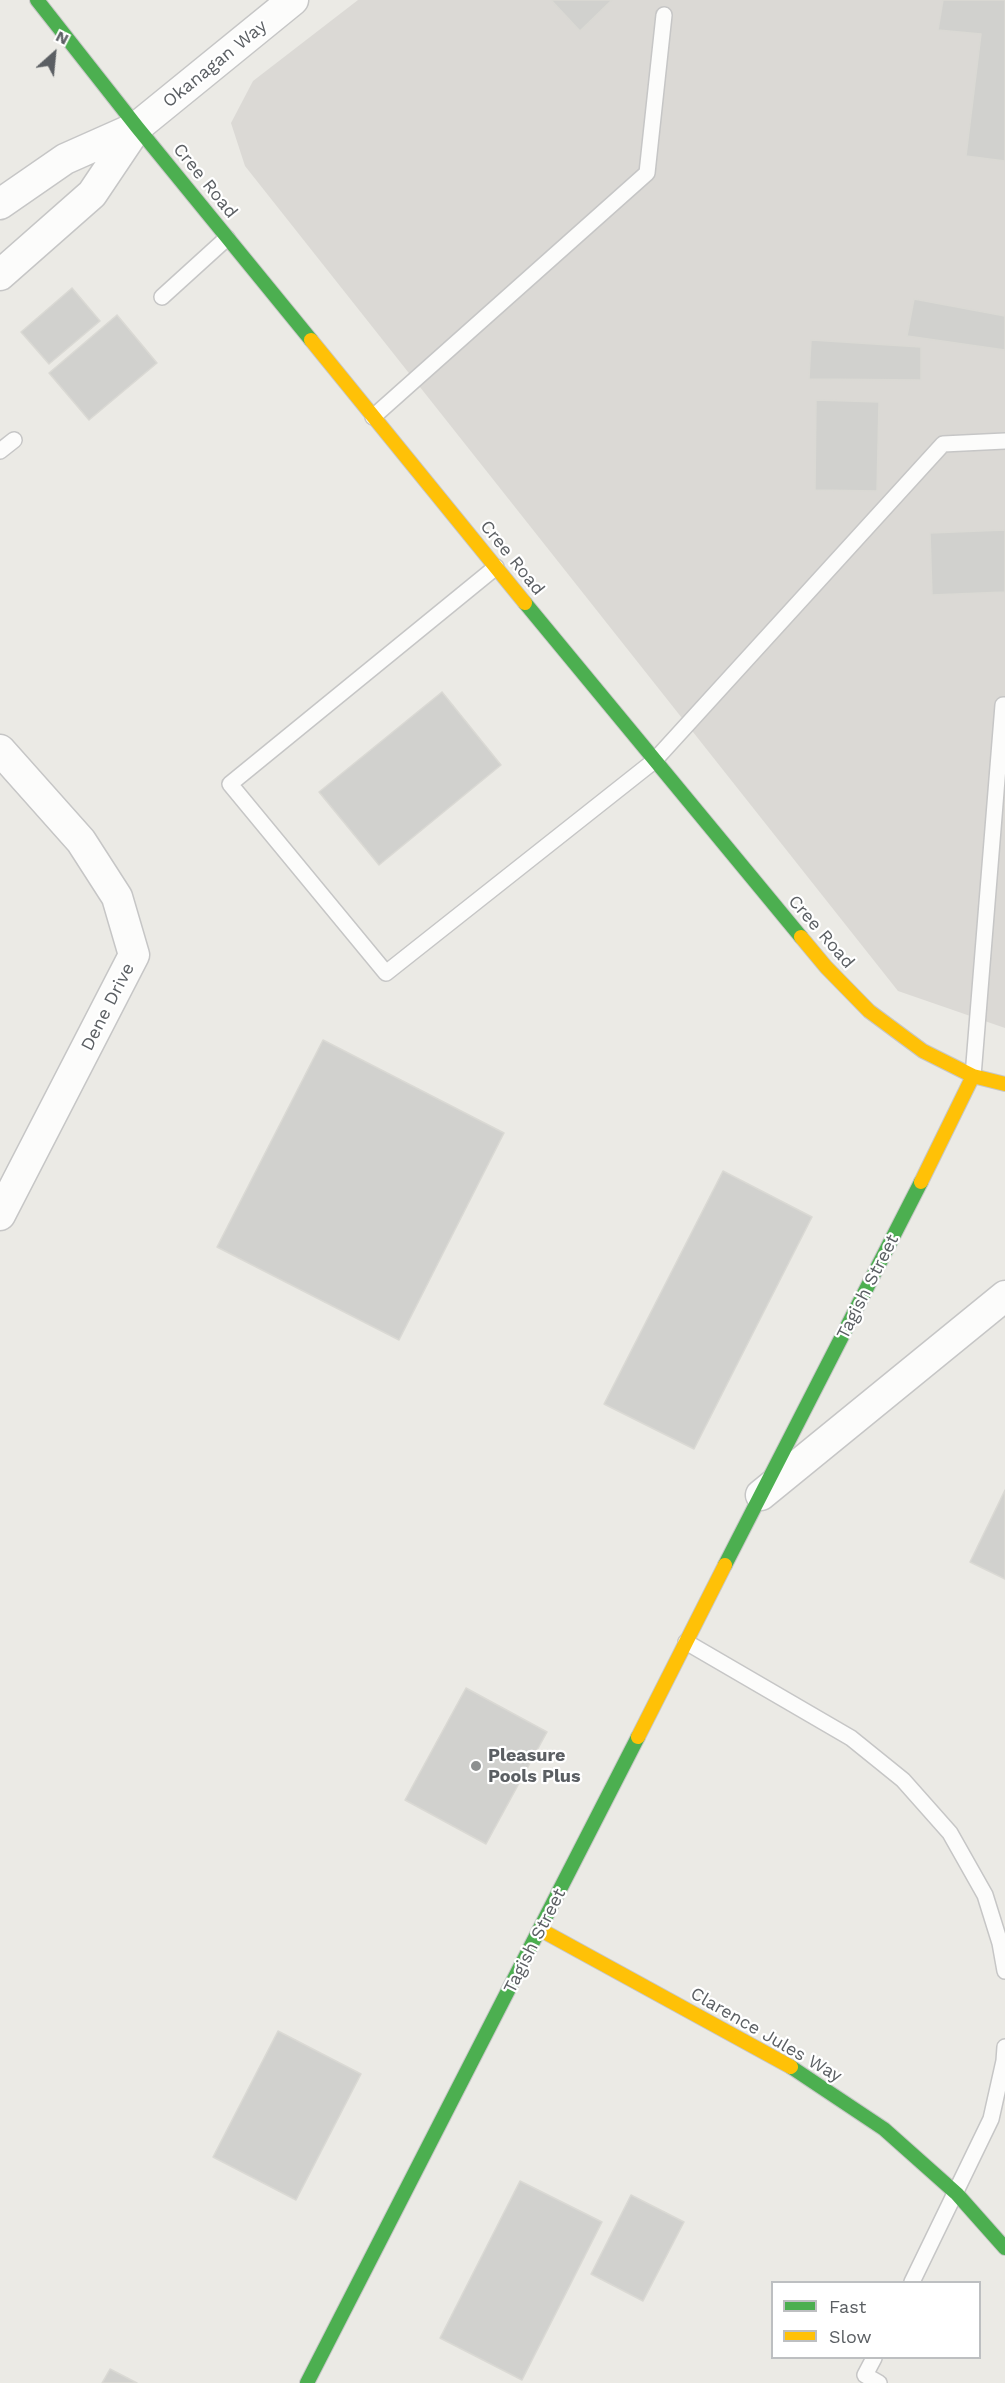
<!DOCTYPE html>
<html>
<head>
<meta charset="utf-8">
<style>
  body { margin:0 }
  #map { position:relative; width:1005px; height:2383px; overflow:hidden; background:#ebeae5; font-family:"Work Sans",sans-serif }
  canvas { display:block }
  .legend { position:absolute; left:771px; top:2281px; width:210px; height:78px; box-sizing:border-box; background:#fff; border:2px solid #bdbfc1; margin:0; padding:8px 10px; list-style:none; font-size:18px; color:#5b5f63 }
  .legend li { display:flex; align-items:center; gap:12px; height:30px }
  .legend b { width:30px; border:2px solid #bdbfc1 }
  .north { position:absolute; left:24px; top:24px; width:60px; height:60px; -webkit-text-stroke:4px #fff; paint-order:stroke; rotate:27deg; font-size:16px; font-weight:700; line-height:24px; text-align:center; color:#5b5f63 }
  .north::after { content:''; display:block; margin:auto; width:21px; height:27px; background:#5b5f63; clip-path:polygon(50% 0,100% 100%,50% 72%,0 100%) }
</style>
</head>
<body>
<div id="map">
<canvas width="1005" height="2383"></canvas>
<ul class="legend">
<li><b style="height:8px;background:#4caf50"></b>Fast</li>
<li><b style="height:8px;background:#ffc107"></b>Slow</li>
</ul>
<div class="north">N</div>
</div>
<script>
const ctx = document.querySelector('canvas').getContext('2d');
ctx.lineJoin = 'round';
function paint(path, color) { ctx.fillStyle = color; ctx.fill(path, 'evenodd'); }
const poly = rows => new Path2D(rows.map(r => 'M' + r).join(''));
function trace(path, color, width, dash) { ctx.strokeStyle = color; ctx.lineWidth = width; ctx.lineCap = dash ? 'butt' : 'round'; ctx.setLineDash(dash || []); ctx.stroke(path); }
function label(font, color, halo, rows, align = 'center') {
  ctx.font = font + ' "Work Sans",sans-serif'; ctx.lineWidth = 4.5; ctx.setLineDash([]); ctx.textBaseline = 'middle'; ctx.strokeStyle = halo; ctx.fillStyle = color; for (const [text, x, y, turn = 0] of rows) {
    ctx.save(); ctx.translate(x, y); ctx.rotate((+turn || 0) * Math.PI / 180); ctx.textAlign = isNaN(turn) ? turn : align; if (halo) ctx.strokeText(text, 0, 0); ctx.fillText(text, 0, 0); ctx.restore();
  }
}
paint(poly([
  [358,0,1005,0,1005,1028,898,991,245,166,231,123,253,81]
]), '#dbd9d5');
const building = poly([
  [551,0,612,0,580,31,551,0],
  [943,0,1005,0,1005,161,966,156,981,34,938,30,943,0],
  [72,288,100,321,49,364,21,332,72,288],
  [914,299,1005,316,1005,350,907,336,914,299],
  [117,315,157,363,89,420,49,373,117,315],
  [811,340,921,347,921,380,809,379,811,340],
  [816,400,879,402,877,491,815,490,816,400],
  [1005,530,1005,592,932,595,930,533,1005,530],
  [442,692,501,765,379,865,319,792,442,692],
  [323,1040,504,1133,399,1340,217,1247,323,1040],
  [723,1171,812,1217,694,1449,604,1404,723,1171],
  [1005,1490,1005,1579,970,1562,1005,1490],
  [466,1688,547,1732,486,1844,405,1800,466,1688],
  [278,2031,361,2074,296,2200,213,2157,278,2031],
  [520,2181,602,2222,522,2380,440,2338,520,2181],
  [631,2195,684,2222,643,2301,591,2274,631,2195],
  [110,2369,137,2383,102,2383,110,2369]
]);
paint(building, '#d1d1ce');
trace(building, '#dad9d4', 1.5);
const lane = poly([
  [162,297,227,238],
  [373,417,647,173,664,15],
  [0,451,14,440],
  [496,567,230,784,386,973,654,761,943,444,1005,441],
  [973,1076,1003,705,1005,705],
  [686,1642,851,1738,903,1780,950,1833,985,1895,1000,1943,1005,1971],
  [912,2282,991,2119,1004,2061,1005,2047],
  [874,2358,865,2375,879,2383]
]);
const street = poly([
  [0,204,65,159,137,127,293,0],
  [0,275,92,194,137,127],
  [0,750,81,841,117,897,134,955,0,1215],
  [761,1495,1005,1296]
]);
const fast = poly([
  [37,0,137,127,311,340],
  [525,603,801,937],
  [725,1565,921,1182],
  [791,2067,884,2129,957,2194,1005,2248],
  [307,2383,638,1737]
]);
const slow = poly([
  [311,340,525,603],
  [801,937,826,967,869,1011,923,1051,973,1076,1005,1084],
  [921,1182,973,1076],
  [638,1737,725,1565],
  [541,1930,791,2067]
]);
trace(lane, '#c6c6c6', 18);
trace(street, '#c6c6c6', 33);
trace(fast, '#c7c7c7', 16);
trace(slow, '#c7c7c7', 16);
trace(lane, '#fcfcfb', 15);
trace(street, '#fcfcfb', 30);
trace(fast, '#4caf50', 14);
trace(slow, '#ffc107', 14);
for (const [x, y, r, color] of [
  [476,1766,6,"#8d9090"]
]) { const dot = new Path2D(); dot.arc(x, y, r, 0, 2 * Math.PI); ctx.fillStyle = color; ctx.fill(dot); trace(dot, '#fff', 2); }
label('18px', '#5b5f63', '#fff', [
  ["Okanagan Way",215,64,-39],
  ["Cree Road",205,181,51],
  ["Cree Road",512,558,51],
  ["Cree Road",821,932,49],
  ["Dene Drive",108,1007,-63],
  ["Tagish Street",868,1287,-63],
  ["Tagish Street",535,1941,-63],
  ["Clarence Jules Way",766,2035,30]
]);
label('bold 18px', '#5b5f63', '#fff', [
  ["Pleasure",488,1756],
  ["Pools Plus",488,1777]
], 'left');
</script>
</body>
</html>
